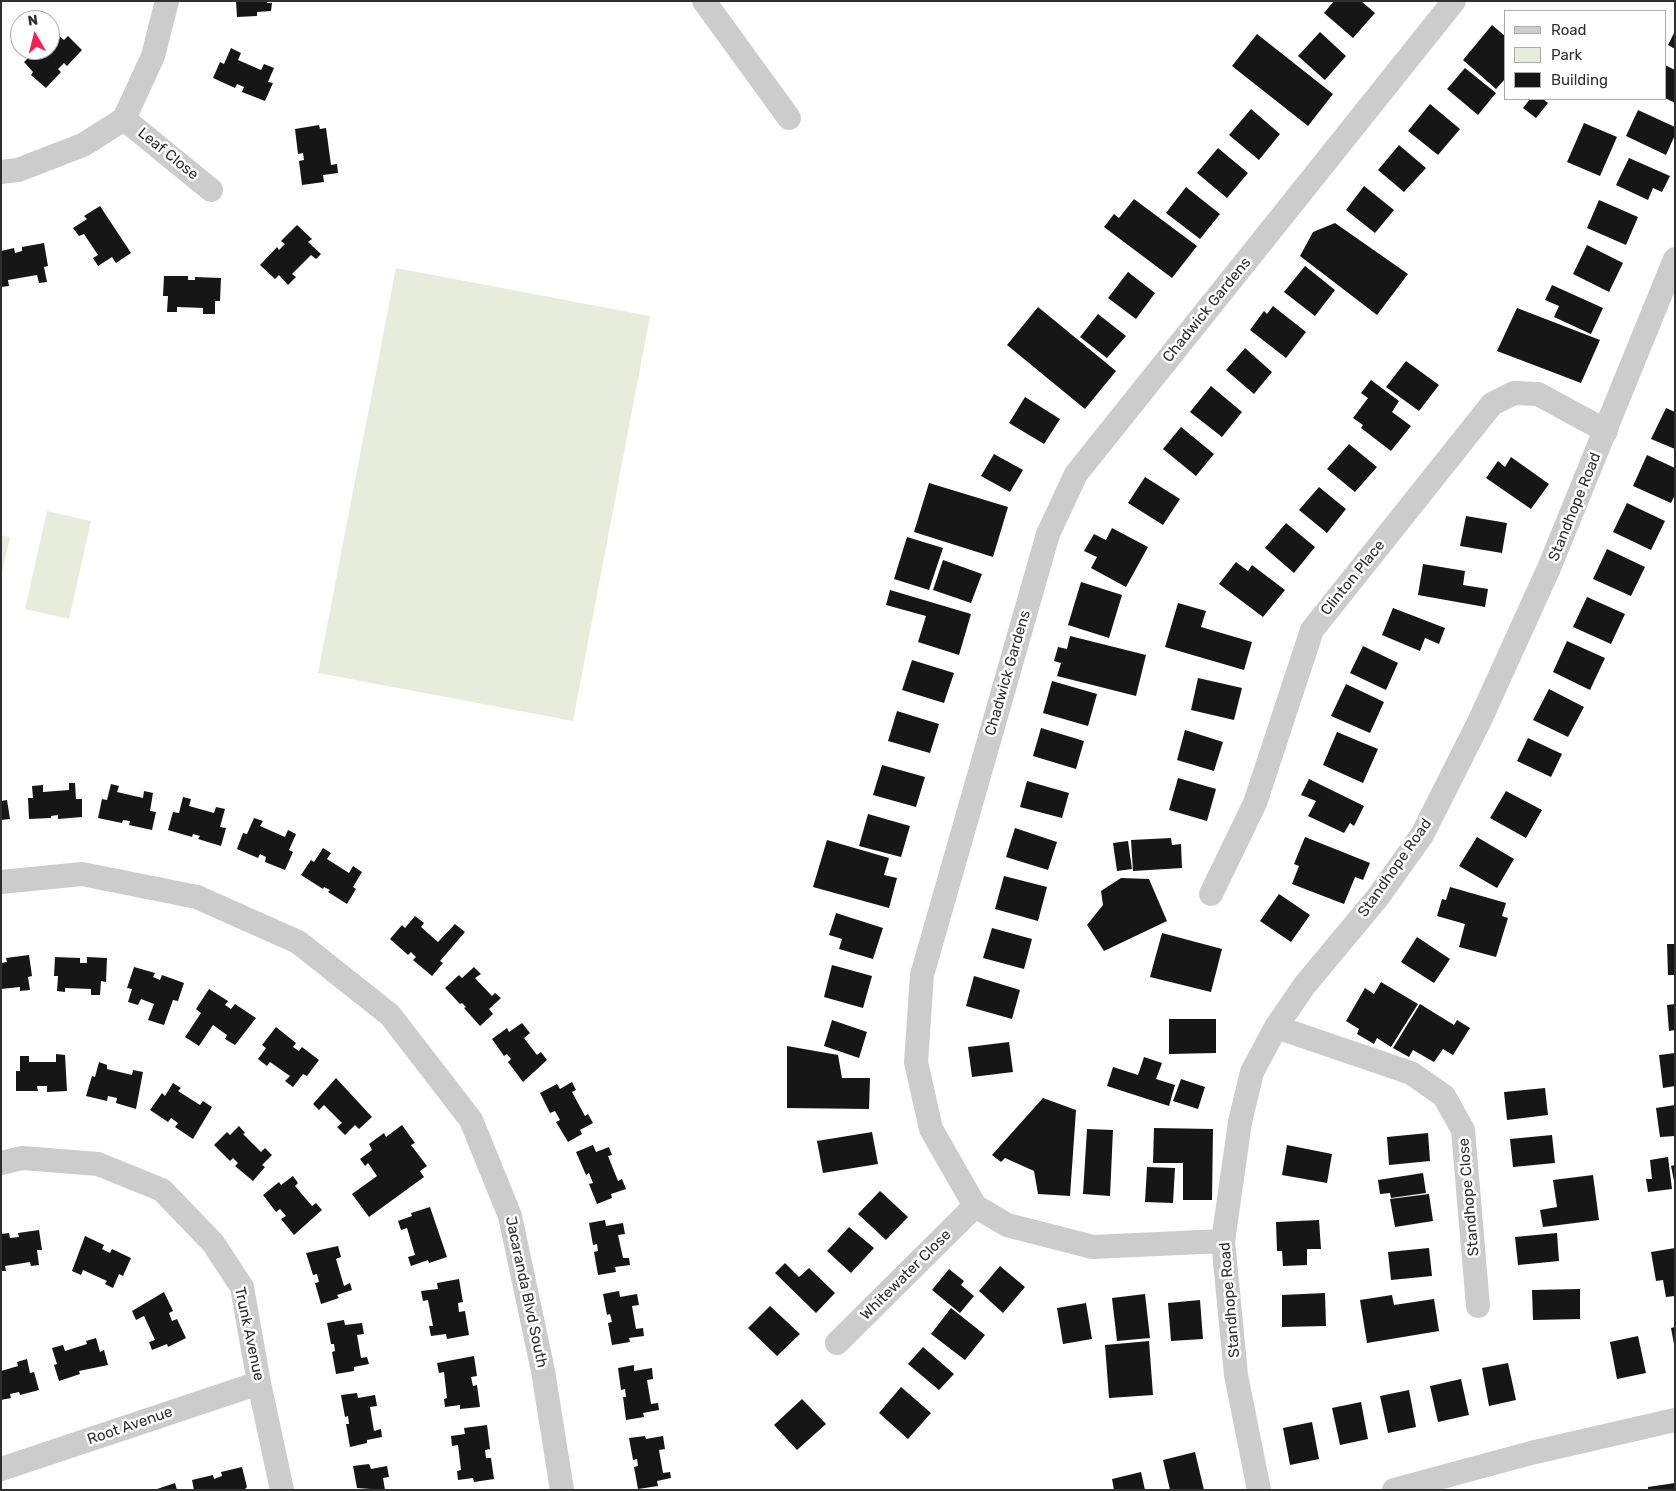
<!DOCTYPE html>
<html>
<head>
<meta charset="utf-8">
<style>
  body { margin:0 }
  #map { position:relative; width:1676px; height:1491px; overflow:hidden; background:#fff; font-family:Rubik,sans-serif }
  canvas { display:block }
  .frame { position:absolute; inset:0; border:2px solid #2f2f2f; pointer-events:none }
  .legend { position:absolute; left:1504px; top:10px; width:162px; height:90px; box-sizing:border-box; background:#fff; border:1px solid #acacac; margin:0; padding:6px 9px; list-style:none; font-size:15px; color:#2f2f2f }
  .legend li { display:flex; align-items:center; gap:10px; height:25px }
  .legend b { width:25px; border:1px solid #acacac }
  .north { position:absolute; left:10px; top:10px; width:50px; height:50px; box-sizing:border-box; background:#fff; border:1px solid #acacac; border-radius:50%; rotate:352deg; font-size:14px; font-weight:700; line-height:20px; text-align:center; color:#2f2f2f }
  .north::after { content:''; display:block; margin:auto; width:18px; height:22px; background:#f52254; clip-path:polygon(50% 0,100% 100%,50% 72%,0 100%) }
</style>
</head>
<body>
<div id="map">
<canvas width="1676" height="1491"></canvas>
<div class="frame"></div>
<ul class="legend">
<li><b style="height:6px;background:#ccc"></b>Road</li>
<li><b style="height:14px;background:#e8eddb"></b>Park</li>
<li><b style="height:14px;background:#161616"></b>Building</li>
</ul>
<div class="north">N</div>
</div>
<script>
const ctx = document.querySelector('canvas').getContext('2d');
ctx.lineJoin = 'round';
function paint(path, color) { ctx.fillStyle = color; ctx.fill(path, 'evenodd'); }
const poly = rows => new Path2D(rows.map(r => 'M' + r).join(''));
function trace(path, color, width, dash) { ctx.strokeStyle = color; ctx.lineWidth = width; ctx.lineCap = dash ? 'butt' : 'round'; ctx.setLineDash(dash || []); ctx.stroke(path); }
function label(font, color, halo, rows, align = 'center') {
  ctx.font = font + ' Rubik,sans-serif'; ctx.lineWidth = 5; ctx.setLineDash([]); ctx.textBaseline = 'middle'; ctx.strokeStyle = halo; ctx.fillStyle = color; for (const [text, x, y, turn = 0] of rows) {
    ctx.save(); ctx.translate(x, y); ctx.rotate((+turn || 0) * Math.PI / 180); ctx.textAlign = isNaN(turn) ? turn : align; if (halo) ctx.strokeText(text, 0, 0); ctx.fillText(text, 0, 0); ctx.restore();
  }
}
paint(poly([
  [396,268,650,316,573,721,318,673],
  [47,511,91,521,69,619,25,609],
  [1,535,10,537,1,577]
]), '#e8eddb');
paint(poly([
  [236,1,267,1,267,3,272,3,271,11,257,12,257,16,237,17],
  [1334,1,1361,1,1375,13,1353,38,1324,13],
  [1492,25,1505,36,1505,79,1496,89,1463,60],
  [51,29,64,40,68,36,82,50,67,66,64,63,58,69,61,72,46,88,31,75,33,72,24,62,30,56,32,58,40,50,50,50],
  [1675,31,1675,49,1668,45],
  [1320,32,1346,56,1325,80,1298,56],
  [1257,34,1333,94,1308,126,1232,66],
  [231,48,241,53,238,60,261,70,264,64,274,68,268,82,273,83,265,101,242,92,244,87,237,84,235,88,213,78,220,62,224,64],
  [1665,65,1675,70,1675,103,1665,98],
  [1465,68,1496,93,1478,115,1447,89],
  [1530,99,1543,99,1548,103,1536,118,1523,108],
  [1430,104,1460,129,1438,155,1408,131],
  [1251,109,1280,134,1259,160,1229,135],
  [1638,110,1675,127,1675,135,1666,155,1626,136],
  [1584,123,1617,137,1600,176,1567,162],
  [319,125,320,129,326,128,331,165,337,164,338,173,323,175,324,182,302,185,299,161,304,160,303,153,298,154,295,129],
  [1399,145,1426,168,1404,192,1378,170],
  [1218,148,1248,173,1227,198,1197,173],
  [1629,158,1670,176,1662,192,1653,188,1648,200,1616,185],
  [1364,186,1394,210,1375,233,1346,210],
  [1186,187,1220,214,1200,239,1166,213],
  [1134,199,1197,246,1172,278,1104,227,1114,214,1119,218],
  [1599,200,1638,217,1626,245,1587,228],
  [100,206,131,253,116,263,112,257,98,266,93,258,98,255,84,234,79,236,73,228,87,219,84,216],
  [1335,223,1408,274,1377,315,1300,256,1313,232],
  [297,225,312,239,308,242,321,254,316,259,311,255,292,274,296,277,288,285,279,275,275,279,260,265,277,247,279,250,285,244,281,241],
  [44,243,48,266,44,267,47,282,39,283,37,275,8,280,9,286,1,287,1,251,14,248,15,253,22,251,22,247],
  [1587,245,1623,263,1609,292,1573,274],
  [1305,266,1335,290,1315,316,1284,292],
  [1128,272,1155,293,1136,319,1108,298],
  [164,276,188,276,188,280,195,280,195,277,221,278,220,301,215,301,215,314,203,314,203,308,177,307,177,312,167,312,168,296,163,296],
  [1552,285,1603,308,1591,334,1554,317,1559,306,1545,300],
  [1273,306,1306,332,1286,358,1250,330,1264,311,1267,314],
  [1038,307,1116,371,1085,409,1007,345],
  [1517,308,1600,340,1581,383,1497,351],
  [1098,314,1126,336,1107,358,1080,337],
  [1245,348,1272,372,1254,394,1226,370],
  [1406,361,1439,385,1419,411,1386,387],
  [1371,380,1399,401,1392,412,1411,426,1391,451,1361,428,1363,425,1353,418,1368,398,1361,393],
  [1211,386,1242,412,1222,437,1190,412],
  [1025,397,1060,419,1044,444,1009,423],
  [1666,408,1675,412,1675,449,1651,439],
  [1181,427,1214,454,1196,476,1163,449],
  [1349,444,1377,467,1355,492,1327,469],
  [994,454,1023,470,1010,492,981,476],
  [1647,455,1675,468,1675,495,1671,503,1633,486],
  [1511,457,1549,484,1531,509,1486,478,1498,461,1505,467],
  [1145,477,1180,499,1163,525,1128,503],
  [929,483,1008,507,993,557,914,532],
  [1319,487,1346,509,1327,533,1299,510],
  [1627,503,1665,521,1651,550,1613,532],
  [1466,516,1507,523,1502,553,1460,546],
  [1286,523,1315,547,1294,573,1265,548],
  [1112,528,1148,547,1126,587,1091,568,1097,557,1084,551,1094,534,1106,540],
  [907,537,943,548,929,590,894,579],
  [1607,549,1645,567,1631,596,1593,579],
  [943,560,982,574,971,603,933,590],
  [1236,562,1248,571,1252,565,1285,590,1263,617,1219,584],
  [1423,564,1465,571,1463,585,1488,589,1485,607,1418,595],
  [1081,582,1122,595,1109,638,1068,625],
  [890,590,971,614,959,655,918,642,926,616,886,605],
  [1587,597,1625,614,1611,644,1573,627],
  [1178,603,1206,611,1201,627,1252,642,1244,670,1165,647],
  [1393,608,1445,628,1439,644,1425,638,1420,651,1382,635],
  [1070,636,1146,655,1136,696,1057,676,1061,663,1054,661,1058,647,1067,649],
  [1567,641,1605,658,1590,690,1553,672],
  [1363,646,1398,663,1386,690,1350,673],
  [912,660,954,673,944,703,902,690],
  [1198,678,1242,688,1234,720,1191,710],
  [1052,681,1097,694,1088,726,1043,713],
  [1346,684,1384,702,1370,733,1331,716],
  [1549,689,1584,707,1568,737,1533,720],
  [897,711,939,724,930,753,888,741],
  [1041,728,1084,741,1076,769,1033,756],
  [1185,730,1223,742,1214,771,1177,760],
  [1337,732,1378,749,1363,783,1323,765],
  [1528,738,1562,754,1551,777,1517,761],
  [882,765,925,777,916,807,873,795],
  [1178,778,1216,789,1207,821,1169,810],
  [1309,779,1364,806,1354,826,1350,823,1344,833,1308,816,1316,801,1301,795],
  [1027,781,1069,793,1062,818,1020,807],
  [69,783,75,783,76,799,82,799,82,817,58,819,58,815,51,816,51,818,29,819,28,798,33,798,32,786,43,785,43,792,69,790],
  [111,784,119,786,117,792,143,798,144,791,153,793,150,811,156,812,152,830,129,825,130,821,123,820,122,823,98,818,102,799,107,800],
  [1506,791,1542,810,1526,838,1490,818],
  [183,797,191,799,189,806,214,813,216,807,225,809,220,827,226,828,221,846,198,839,200,836,193,834,192,837,168,830,173,812,179,813],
  [7,800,10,819,1,820,1,801],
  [868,814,910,826,901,857,859,846],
  [254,818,263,821,260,826,285,837,288,830,296,834,289,850,293,852,285,870,265,862,266,857,260,854,258,858,237,849,243,833,247,834],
  [1015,828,1057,842,1048,870,1006,857],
  [1305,837,1370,863,1363,880,1355,877,1344,904,1292,884,1299,866,1294,864],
  [1477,837,1514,859,1497,888,1459,866],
  [1171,838,1172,845,1181,844,1182,868,1133,871,1131,840],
  [827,840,889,858,884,875,897,878,889,908,813,887],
  [1128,841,1132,869,1117,871,1113,843],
  [323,848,331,853,327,859,349,873,353,866,362,872,353,887,356,889,347,904,328,892,330,890,324,887,323,889,301,875,311,860,314,862],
  [1004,876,1047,887,1038,921,995,909],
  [1121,878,1149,879,1167,921,1104,951,1087,925,1103,905,1101,891],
  [1450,887,1506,903,1502,916,1508,918,1496,957,1459,947,1465,924,1437,916,1442,899,1446,900],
  [1279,894,1310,915,1291,942,1260,921],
  [836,913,883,928,873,959,839,949,842,939,829,935],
  [415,916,424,923,421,927,438,942,455,924,465,932,440,961,443,963,432,976,413,960,416,957,411,952,408,955,390,939,402,925,405,928],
  [992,928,1032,939,1024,969,983,958],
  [1162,933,1222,949,1211,992,1150,977],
  [1417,937,1450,959,1434,983,1401,962],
  [1667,944,1675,944,1675,975,1668,975],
  [29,955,32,976,28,977,30,990,20,991,20,987,1,989,1,963,7,962,6,958],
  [55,957,80,958,80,963,87,963,87,957,107,958,106,982,101,981,100,995,91,995,91,989,65,988,65,992,57,991,58,976,54,976],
  [832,965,872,976,863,1008,824,997],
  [134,967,155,973,153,977,160,980,162,975,184,983,178,1001,173,1000,164,1025,148,1020,154,1004,141,999,138,1005,128,1002,132,989,127,988],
  [474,967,481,974,475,978,492,996,495,993,501,998,489,1009,493,1014,480,1026,464,1008,466,1007,462,1003,460,1004,445,988,459,975,462,978],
  [974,976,1020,990,1012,1019,966,1006],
  [1381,982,1418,1004,1391,1047,1377,1038,1374,1044,1357,1034,1359,1029,1346,1021,1365,988,1374,994],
  [209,989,228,1001,225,1005,231,1009,235,1004,256,1018,235,1045,225,1039,227,1035,213,1025,199,1046,185,1037,201,1013,196,1009],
  [1420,1004,1454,1025,1457,1020,1470,1028,1453,1055,1443,1049,1434,1062,1413,1050,1409,1057,1393,1048],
  [1675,1004,1675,1030,1669,1031,1667,1005],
  [1169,1019,1216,1019,1216,1053,1169,1054],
  [832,1020,867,1032,859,1058,824,1046],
  [522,1023,530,1033,524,1038,537,1055,541,1052,547,1060,523,1082,508,1062,511,1059,507,1054,504,1056,492,1039,507,1028,509,1032],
  [276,1027,296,1043,293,1047,299,1051,302,1047,319,1060,307,1076,303,1074,293,1087,285,1081,290,1076,270,1062,267,1066,258,1059,266,1048,262,1045],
  [1009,1042,1013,1072,972,1077,968,1047],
  [787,1046,838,1055,842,1078,870,1078,869,1109,787,1108],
  [1675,1053,1675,1086,1663,1088,1659,1055],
  [56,1054,65,1055,67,1091,47,1092,47,1086,37,1086,38,1091,16,1091,16,1071,20,1071,20,1056,29,1056,29,1062,56,1062],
  [1144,1057,1162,1063,1156,1079,1175,1085,1169,1106,1107,1086,1113,1067,1138,1075],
  [99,1062,107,1065,107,1069,132,1075,133,1070,143,1072,136,1109,116,1103,117,1098,108,1096,107,1101,86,1096,92,1076,95,1077],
  [336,1078,372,1117,359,1129,355,1125,345,1135,337,1127,342,1123,324,1105,319,1110,313,1104],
  [1181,1079,1205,1087,1198,1109,1173,1101],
  [572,1082,576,1090,572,1092,585,1116,588,1114,593,1123,580,1130,582,1134,568,1142,556,1122,560,1120,555,1111,550,1113,540,1093,557,1084,560,1089],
  [173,1083,181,1088,178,1091,200,1105,203,1101,212,1107,193,1139,175,1127,178,1123,171,1118,168,1122,150,1110,162,1093,165,1096],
  [1545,1088,1548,1115,1507,1120,1504,1092],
  [1043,1098,1076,1110,1070,1196,1038,1194,1034,1171,1005,1158,1001,1162,992,1155],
  [1675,1105,1675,1136,1660,1137,1656,1108],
  [402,1125,415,1143,411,1145,427,1166,420,1171,424,1177,369,1217,352,1194,377,1176,368,1163,365,1166,360,1159,372,1150,369,1144,384,1133,386,1137],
  [239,1126,245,1133,243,1134,261,1152,265,1148,272,1155,262,1165,265,1167,253,1181,235,1166,238,1163,233,1158,230,1161,214,1145,227,1132,230,1135],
  [1154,1128,1213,1129,1212,1200,1183,1200,1183,1163,1153,1163],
  [1087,1129,1113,1130,1110,1196,1083,1194],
  [872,1132,878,1164,823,1173,817,1141],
  [1428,1133,1430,1161,1389,1165,1387,1137],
  [1552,1135,1555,1163,1513,1167,1510,1139],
  [593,1145,596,1152,609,1147,612,1155,608,1156,618,1181,622,1179,626,1189,611,1194,612,1198,597,1204,589,1184,593,1183,589,1173,586,1175,576,1152],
  [1287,1145,1332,1154,1327,1183,1282,1175],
  [1668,1157,1672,1189,1648,1192,1646,1179,1652,1179,1650,1160],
  [1675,1165,1675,1181,1674,1181,1671,1166],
  [1147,1167,1175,1168,1173,1203,1145,1202],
  [1423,1173,1426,1193,1391,1198,1390,1193,1380,1194,1378,1180],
  [1593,1175,1599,1220,1543,1227,1540,1210,1557,1207,1553,1180],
  [293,1176,298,1183,295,1186,312,1206,316,1203,322,1210,294,1235,281,1219,286,1216,280,1209,276,1212,263,1195,279,1182,281,1185],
  [880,1191,908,1217,886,1240,858,1214],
  [1429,1194,1433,1221,1395,1227,1390,1199],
  [430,1207,447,1257,429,1263,428,1260,411,1266,408,1257,415,1255,407,1228,401,1230,398,1221,412,1216,411,1213],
  [605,1220,606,1226,623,1223,625,1234,618,1235,623,1258,629,1258,630,1265,615,1267,616,1272,598,1275,594,1252,598,1251,597,1244,593,1245,589,1223],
  [1319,1220,1321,1249,1307,1249,1307,1265,1283,1266,1282,1251,1277,1251,1276,1222],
  [849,1227,874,1248,851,1273,827,1251],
  [39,1230,42,1250,37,1250,39,1265,31,1266,30,1262,5,1266,6,1271,1,1271,1,1234,9,1233,10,1238,19,1237,18,1233],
  [1557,1233,1559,1261,1518,1265,1515,1237],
  [85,1236,104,1245,102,1249,110,1253,112,1249,131,1258,123,1276,119,1274,113,1288,105,1284,107,1281,83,1270,81,1275,72,1271],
  [338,1246,341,1257,336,1259,344,1286,350,1283,352,1290,337,1295,339,1298,321,1304,315,1283,319,1282,317,1274,313,1275,306,1253],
  [1429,1248,1432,1276,1391,1280,1388,1252],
  [1675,1248,1675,1296,1666,1297,1663,1280,1656,1281,1651,1252],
  [785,1263,799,1277,809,1268,835,1293,816,1313,775,1273],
  [1000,1266,1025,1287,1003,1313,979,1291],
  [949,1269,964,1281,961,1285,974,1296,960,1313,932,1290],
  [459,1279,463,1302,458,1303,459,1312,465,1311,469,1335,447,1339,446,1334,431,1336,429,1326,433,1326,428,1300,423,1301,421,1291,438,1289,437,1283],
  [1580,1289,1580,1319,1533,1320,1532,1290],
  [619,1291,620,1297,637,1294,639,1305,632,1306,636,1329,643,1328,644,1336,629,1338,630,1342,612,1345,608,1323,612,1322,610,1314,607,1315,603,1294],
  [164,1292,173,1311,169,1313,172,1321,177,1319,186,1338,168,1347,167,1344,152,1350,149,1342,155,1340,144,1316,136,1320,132,1311],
  [1325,1293,1326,1326,1282,1327,1282,1295],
  [1145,1294,1150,1338,1117,1341,1112,1298],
  [1392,1295,1394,1305,1434,1299,1439,1331,1367,1343,1360,1300],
  [1200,1300,1203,1339,1171,1341,1168,1303],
  [1086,1303,1092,1339,1063,1344,1057,1308],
  [770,1306,800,1334,777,1356,748,1328],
  [951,1308,985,1335,965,1360,931,1334],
  [344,1320,345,1325,362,1323,364,1334,357,1335,361,1358,367,1357,369,1364,354,1367,354,1371,336,1374,332,1352,335,1351,334,1344,331,1344,327,1323],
  [1675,1327,1675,1344,1674,1344,1671,1328],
  [1638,1336,1646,1373,1617,1379,1610,1342],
  [96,1338,100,1352,104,1350,108,1365,79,1371,80,1374,59,1381,54,1365,57,1364,52,1348,63,1345,65,1351,87,1344,86,1341],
  [1149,1341,1153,1395,1109,1398,1105,1345],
  [923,1347,954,1374,939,1390,908,1364],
  [474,1356,477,1376,471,1377,473,1386,477,1385,480,1407,460,1409,460,1405,445,1407,444,1399,447,1398,444,1372,439,1373,437,1363],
  [27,1359,30,1373,34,1372,39,1390,20,1395,19,1392,10,1394,11,1398,1,1400,1,1371,18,1366,17,1362],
  [1508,1363,1516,1400,1489,1406,1482,1368],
  [634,1365,634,1371,652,1368,653,1379,647,1380,651,1404,658,1403,659,1410,643,1413,644,1417,626,1420,623,1397,626,1397,625,1389,621,1390,618,1368],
  [1461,1379,1469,1415,1438,1422,1430,1386],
  [901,1387,931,1413,908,1439,879,1413],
  [1409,1390,1416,1427,1388,1433,1380,1396],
  [357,1393,358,1398,375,1395,377,1406,370,1407,374,1431,381,1429,382,1437,367,1440,367,1443,350,1447,346,1424,349,1424,348,1416,345,1417,341,1395],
  [802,1399,826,1424,797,1450,774,1425],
  [1361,1402,1368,1439,1340,1445,1332,1408],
  [1312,1422,1319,1459,1290,1465,1283,1428],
  [487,1425,490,1449,485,1450,486,1458,491,1458,494,1479,474,1482,473,1478,458,1480,457,1471,461,1470,458,1445,452,1446,451,1436,465,1434,464,1428],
  [645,1436,646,1439,663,1436,665,1449,659,1450,663,1473,670,1472,671,1478,657,1481,658,1486,638,1489,634,1467,638,1466,637,1459,633,1460,629,1438],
  [1195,1452,1204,1490,1170,1490,1163,1460],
  [369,1464,371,1469,387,1466,389,1477,383,1478,385,1490,357,1488,353,1466],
  [242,1467,247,1487,244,1490,194,1490,192,1480,213,1475,214,1479,222,1476,221,1472],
  [1141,1472,1145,1490,1114,1490,1112,1479],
  [175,1483,177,1490,157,1490,157,1489],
  [1675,1483,1675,1490,1648,1490,1648,1487]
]), '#161616');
trace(poly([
  [704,1,789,118],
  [124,119,211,190],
  [1,172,18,170,83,145,124,119,153,56,167,1],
  [1,882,82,874,197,897,298,942,390,1015,471,1120,510,1216,543,1371,562,1490],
  [1211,894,1255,803,1312,630,1492,404,1514,393,1538,394,1606,431],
  [1276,1027,1411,1073,1444,1096,1463,1130,1478,1306],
  [1,1163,22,1158,98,1164,162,1190,213,1243,242,1287,259,1383,282,1490],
  [1223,1241,1093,1247,1007,1225,975,1206,931,1129,916,1062,922,975,1048,534,1076,474,1454,1],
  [837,1343,975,1206],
  [1,1469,259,1383],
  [1259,1490,1236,1375,1223,1241,1240,1122,1252,1072,1276,1027,1304,986,1378,897,1422,835,1480,720,1549,568,1675,259],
  [1394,1490,1531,1453,1675,1420]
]), '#ccc', 24);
label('15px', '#2f2f2f', '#fff', [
  ["Leaf Close",168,154,39],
  ["Chadwick Gardens",1207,310,-51],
  ["Standhope Road",1575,507,-68],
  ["Clinton Place",1353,578,-51],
  ["Chadwick Gardens",1008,673,-74],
  ["Standhope Road",1395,868,-55],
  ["Standhope Close",1469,1197,-95],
  ["Whitewater Close",906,1275,-45],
  ["Jacaranda Blvd South",526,1292,78],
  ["Standhope Road",1230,1300,-95],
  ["Trunk Avenue",249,1334,78],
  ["Root Avenue",130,1426,-19]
]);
</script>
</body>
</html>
